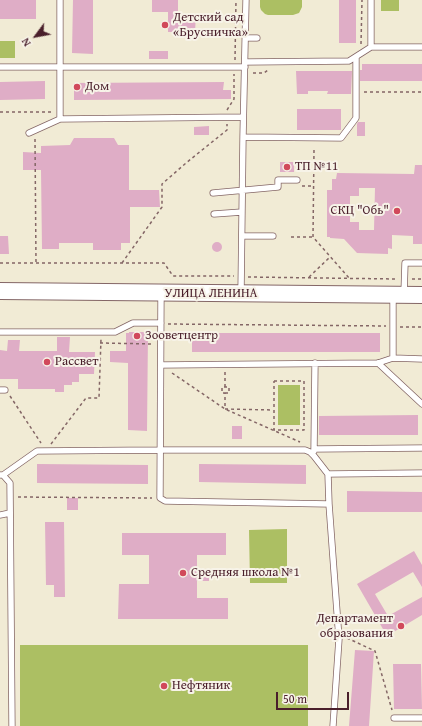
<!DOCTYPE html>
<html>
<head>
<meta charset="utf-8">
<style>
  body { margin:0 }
  #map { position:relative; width:422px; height:726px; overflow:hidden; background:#f1ebd5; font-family:"Gentium Book Plus",serif }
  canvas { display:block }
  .north { position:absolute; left:16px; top:16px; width:40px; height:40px; -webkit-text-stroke:3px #f7f3e8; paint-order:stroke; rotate:238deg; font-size:11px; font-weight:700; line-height:16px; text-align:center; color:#4a1f2b }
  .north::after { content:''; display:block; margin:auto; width:14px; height:18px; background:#4a1f2b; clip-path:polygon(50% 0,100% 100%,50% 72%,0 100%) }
  .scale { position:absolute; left:276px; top:692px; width:73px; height:18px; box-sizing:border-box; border:2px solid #4a1f2b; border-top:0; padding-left:5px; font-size:12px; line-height:14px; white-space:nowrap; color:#4a1f2b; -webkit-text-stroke:3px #f7f3e8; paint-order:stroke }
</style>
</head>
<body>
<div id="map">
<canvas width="422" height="726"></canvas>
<div class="north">N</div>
<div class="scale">50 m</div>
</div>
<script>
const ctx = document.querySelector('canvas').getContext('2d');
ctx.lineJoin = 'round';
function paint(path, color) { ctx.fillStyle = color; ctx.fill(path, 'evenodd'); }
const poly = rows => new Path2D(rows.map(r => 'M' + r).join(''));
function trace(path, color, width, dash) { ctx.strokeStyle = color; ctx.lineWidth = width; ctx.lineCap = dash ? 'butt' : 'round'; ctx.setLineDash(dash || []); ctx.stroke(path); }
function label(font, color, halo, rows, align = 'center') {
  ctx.font = font + ' "Gentium Book Plus",serif'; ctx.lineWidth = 4; ctx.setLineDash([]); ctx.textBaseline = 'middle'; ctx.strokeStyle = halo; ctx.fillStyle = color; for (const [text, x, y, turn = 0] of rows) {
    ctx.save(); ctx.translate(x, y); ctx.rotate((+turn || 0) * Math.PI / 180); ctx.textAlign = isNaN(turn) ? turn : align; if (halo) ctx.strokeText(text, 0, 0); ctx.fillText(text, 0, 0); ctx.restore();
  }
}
paint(poly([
  [260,0,302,0,302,7,299,13,293,15,268,15,265,14,261,10,260,7],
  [381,0,399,0,399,11,381,11],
  [0,41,15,41,15,58,0,58],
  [278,385,300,385,300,425,278,425],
  [287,529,287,583,250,583,249,530],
  [20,645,308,645,308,726,20,726]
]), '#acbf63');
paint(poly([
  [0,0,36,0,36,19,0,19],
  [73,0,93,0,93,54,72,53],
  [152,0,178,0,178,14,196,14,195,32,168,32,168,12,152,12],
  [339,0,356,0,356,43,339,43],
  [149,51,168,51,168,59,149,59],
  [362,64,422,64,422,81,360,81,360,70,362,70],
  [296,71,352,71,351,94,327,94,328,91,308,91,308,94,297,94],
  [45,81,45,99,0,100,0,82],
  [224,82,223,90,231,90,231,99,74,100,74,83],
  [297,109,341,109,341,130,297,130],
  [358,122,365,122,365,136,357,136,357,124],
  [209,126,209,135,194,135,194,127],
  [74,138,114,138,118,145,129,145,129,190,159,190,160,207,130,207,130,243,121,243,121,250,93,250,93,243,59,243,59,249,42,249,41,170,23,170,23,152,41,153,41,146,70,145],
  [280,162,294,162,294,172,280,172],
  [415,165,422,165,422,244,413,244,413,236,392,235,392,249,388,248,388,254,357,253,344,239,330,238,330,237,327,237,327,190,332,190,332,179,336,179,337,173,414,174],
  [359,188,375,188,374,230,359,230,359,222,350,222,350,196,359,196],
  [0,236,8,236,9,254,0,254],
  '212 247a5 5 0 1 1 10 0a5 5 0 1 1-10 0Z',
  [129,332,148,332,147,431,128,430,128,363,110,362,110,351,126,351,126,333,129,333],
  [192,333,380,333,380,352,192,352],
  [57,337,70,337,69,352,95,352,94,374,79,374,79,382,72,382,72,385,64,385,64,392,55,392,55,389,18,389,18,379,0,379,0,350,7,351,8,340,20,340,19,351,57,351],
  [418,415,418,435,319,435,319,416],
  [232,426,242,426,242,439,232,439],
  [37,464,148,465,148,484,37,483],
  [199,464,306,465,306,484,199,482],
  [347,491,422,492,422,512,347,512],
  [67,498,78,498,78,510,67,510],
  [45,522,64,522,65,597,54,597,54,585,46,585],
  [122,533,226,533,226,555,197,555,197,571,209,571,209,581,197,581,197,598,228,598,228,619,118,619,119,584,149,584,149,555,122,555],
  [414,551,422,565,422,587,413,572,375,594,388,616,422,597,422,615,387,636,357,584],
  [355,650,374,651,369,726,349,726],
  [393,664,421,664,422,709,394,709]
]), '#dfadc6');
const service = poly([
  [60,0,60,67,245,67],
  [371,0,371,47,422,47],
  [246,38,257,38],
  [246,62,349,61,371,47],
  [0,67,60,67,60,119,243,117],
  [29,133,60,119],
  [243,137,341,138,356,118,356,57],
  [213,193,278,187,278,180,297,180],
  [214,214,242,212],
  [242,236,273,236],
  [241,292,243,137,246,0],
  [161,294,160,498,165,501,329,504,328,474,422,473],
  [404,294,405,263,422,263],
  [0,332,115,332,133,323,161,323],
  [393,358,422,359],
  [378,363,422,404],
  [161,365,378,363,393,358,393,295],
  [0,390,5,390],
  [314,449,422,448],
  [314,451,315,363],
  [0,475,3,475,37,451,160,450,305,450,310,452,314,456,328,474],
  [3,475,10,483,12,726],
  [329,504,339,639,333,726],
  [0,515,10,513],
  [394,718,422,718]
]);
const secondary = poly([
  [0,291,422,295]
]);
trace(service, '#846666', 7);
trace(secondary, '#846666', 18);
trace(poly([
  [361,44,362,0],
  [235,60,236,0],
  [253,73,264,73,268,70],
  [364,92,422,92],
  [227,110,234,99,234,74],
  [0,112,53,112],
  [35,139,36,263],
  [314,150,313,237,349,278],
  [302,186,312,186],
  [291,237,313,237],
  [0,263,164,263,173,276,234,276],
  [122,263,162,207,162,184,186,163,227,130,227,124],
  [248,277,396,279],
  [309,277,330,257],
  [412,279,422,279],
  [168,324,386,326],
  [400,327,422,327],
  [100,343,153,344],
  [172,373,225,409,300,442],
  [274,381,304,381,304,430,274,430,274,381],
  [225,387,225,371],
  [225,393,229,393,229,387,222,387,222,393,225,393,225,409,273,410],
  [10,396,41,443],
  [51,444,86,398,99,398,101,339],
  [18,497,152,498],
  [347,638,375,651,392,710]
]), '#846666', 1.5, [3, 3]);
trace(service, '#fff', 5.5);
trace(secondary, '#fff', 16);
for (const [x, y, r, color] of [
  [165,25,4,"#d1495b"],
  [77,87,4,"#d1495b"],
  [287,167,4,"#d1495b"],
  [397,211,4,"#d1495b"],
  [137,336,4,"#d1495b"],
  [47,362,4,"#d1495b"],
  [183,573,4,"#d1495b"],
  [401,626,4,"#d1495b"],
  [164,686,4,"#d1495b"]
]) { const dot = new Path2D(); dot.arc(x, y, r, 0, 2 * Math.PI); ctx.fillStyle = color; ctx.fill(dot); trace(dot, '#f7f3e8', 1.5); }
label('13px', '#4a1f2b', '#f7f3e8', [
  ["Детский сад",173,18],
  ["«Брусничка»",173,33],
  ["Дом",85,87],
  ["ТП №11",295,167],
  ["СКЦ \"Обь\"",389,211,"right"],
  ["Зооветцентр",145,336],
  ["Рассвет",55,362],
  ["Средняя школа №1",191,573],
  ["Департамент",393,619,"right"],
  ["образования",393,634,"right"],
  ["Нефтяник",172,686]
], 'left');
label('13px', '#4a1f2b', '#f7f3e8', [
  ["УЛИЦА ЛЕНИНА",211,294]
]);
</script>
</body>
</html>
